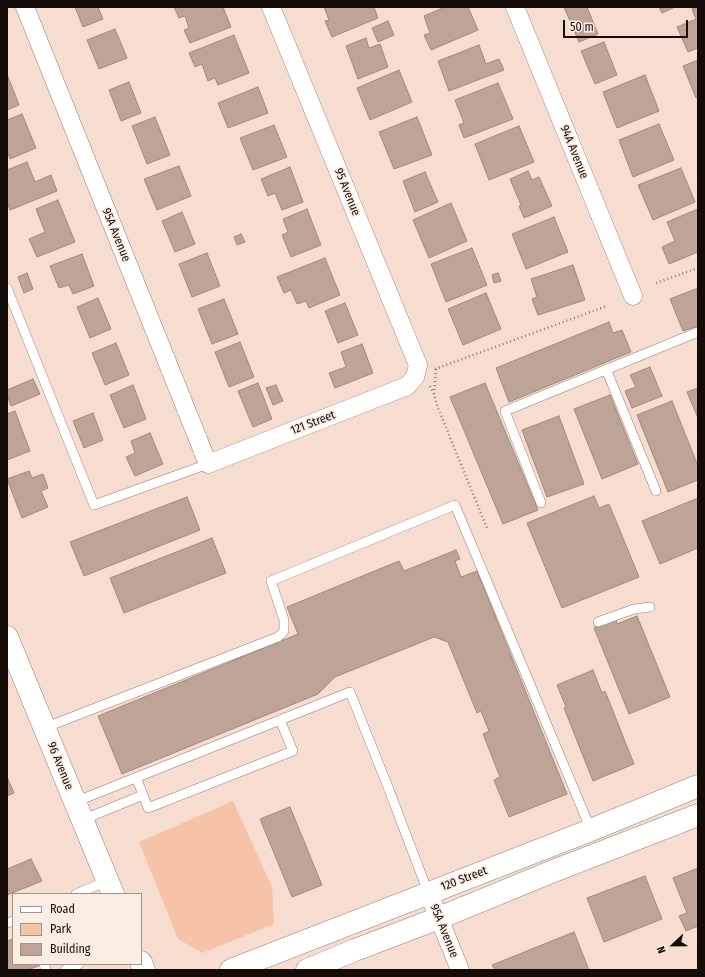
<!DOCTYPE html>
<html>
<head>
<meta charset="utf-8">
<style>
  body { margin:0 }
  #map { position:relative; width:705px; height:977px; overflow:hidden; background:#f7ddcf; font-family:"Fira Sans Condensed",sans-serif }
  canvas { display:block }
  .frame { position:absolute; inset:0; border:8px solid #150c08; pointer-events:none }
  .legend { position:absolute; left:12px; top:893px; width:130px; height:72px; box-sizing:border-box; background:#fcede4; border:1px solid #a0938c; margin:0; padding:5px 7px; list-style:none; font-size:12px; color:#150c08 }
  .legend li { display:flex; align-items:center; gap:8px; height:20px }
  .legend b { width:20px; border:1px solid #a0938c }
  .north { position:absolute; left:653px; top:925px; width:40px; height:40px; -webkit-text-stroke:3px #fcede4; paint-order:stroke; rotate:248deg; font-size:11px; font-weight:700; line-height:16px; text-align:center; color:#150c08 }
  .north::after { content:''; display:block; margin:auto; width:14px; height:18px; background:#150c08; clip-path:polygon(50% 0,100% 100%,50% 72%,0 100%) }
  .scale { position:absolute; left:563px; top:20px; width:125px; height:18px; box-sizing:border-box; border:2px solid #150c08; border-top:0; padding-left:5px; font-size:12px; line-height:14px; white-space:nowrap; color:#150c08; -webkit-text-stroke:3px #fcede4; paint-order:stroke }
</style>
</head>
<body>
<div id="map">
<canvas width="705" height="977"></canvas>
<div class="frame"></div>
<ul class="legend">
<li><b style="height:5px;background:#fff"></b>Road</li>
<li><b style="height:11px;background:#f5c3a7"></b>Park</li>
<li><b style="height:11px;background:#bda497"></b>Building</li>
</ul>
<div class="north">N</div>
<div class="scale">50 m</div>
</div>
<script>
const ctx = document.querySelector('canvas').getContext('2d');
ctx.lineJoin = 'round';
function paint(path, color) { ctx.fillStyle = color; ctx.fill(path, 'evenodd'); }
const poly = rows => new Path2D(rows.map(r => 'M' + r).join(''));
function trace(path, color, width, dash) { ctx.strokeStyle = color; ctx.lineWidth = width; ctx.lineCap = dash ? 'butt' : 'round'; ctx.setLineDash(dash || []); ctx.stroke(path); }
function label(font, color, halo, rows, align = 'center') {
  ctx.font = font + ' "Fira Sans Condensed",sans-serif'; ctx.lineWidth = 3.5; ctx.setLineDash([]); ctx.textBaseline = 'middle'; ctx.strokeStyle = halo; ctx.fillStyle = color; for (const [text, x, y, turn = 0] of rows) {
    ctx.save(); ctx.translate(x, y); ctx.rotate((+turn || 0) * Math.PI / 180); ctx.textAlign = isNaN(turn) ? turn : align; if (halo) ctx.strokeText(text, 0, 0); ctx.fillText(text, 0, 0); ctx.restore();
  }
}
paint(poly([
  [233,801,272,887,274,924,202,953,178,939,139,842]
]), '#f5c3a7');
const building = poly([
  [75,7,98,7,103,19,83,27,75,7],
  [174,7,223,7,231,27,190,43,184,30,189,28,185,16,179,18,174,7],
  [324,7,374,7,378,18,332,37,325,21,329,20,324,7],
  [445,7,468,7,478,30,431,50,424,35,430,33,424,16,445,7],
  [564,7,587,7,598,34,579,42,564,7],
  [659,7,675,7,662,13,659,7],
  [698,7,698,48,688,52,677,27,696,19,692,9,698,7],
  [388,21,394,35,378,42,372,28,388,21],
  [115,29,127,58,99,69,87,40,115,29],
  [234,35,249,73,218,85,215,78,208,81,202,64,195,67,189,53,234,35],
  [366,38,369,48,380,44,388,67,358,79,346,46,366,38],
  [604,42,617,75,595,84,581,51,604,42],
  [479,45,486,64,499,59,504,70,449,91,438,61,479,45],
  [698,60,698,97,696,98,683,66,698,60],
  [399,70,412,102,370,120,357,88,399,70],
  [7,74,19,105,7,110,7,74],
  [645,75,659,111,617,128,603,92,645,75],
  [129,82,141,113,121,121,109,90,129,82],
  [498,83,513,119,464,138,459,125,464,123,455,100,498,83],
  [258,87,268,113,228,128,218,103,258,87],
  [22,114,36,148,10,159,7,151,7,120,22,114],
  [155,117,170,155,147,164,132,126,155,117],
  [417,117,432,155,394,169,379,132,417,117],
  [659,124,674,160,633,177,619,140,659,124],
  [274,125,287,157,253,170,240,138,274,125],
  [519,126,534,162,489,180,475,144,519,126],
  [27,162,35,182,51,175,57,191,10,210,7,202,7,170,27,162],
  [179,166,191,196,157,210,144,179,179,166],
  [290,167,303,202,282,210,275,193,268,196,261,179,290,167],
  [681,168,695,202,653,220,638,185,681,168],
  [528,171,532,180,539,177,552,206,524,218,519,206,521,205,510,179,528,171],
  [425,172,438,202,415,212,403,181,425,172],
  [58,200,75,242,37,257,29,239,45,232,36,209,58,200],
  [451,203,467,241,429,258,413,220,451,203],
  [307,209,321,245,291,257,282,235,288,232,283,219,307,209],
  [698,209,698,252,669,264,662,247,675,241,667,222,698,209],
  [182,212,195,244,175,252,162,221,182,212],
  [554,217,568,252,526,269,512,234,554,217],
  [241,234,245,242,237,245,234,237,241,234],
  [472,248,487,285,446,302,431,264,472,248],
  [207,253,220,286,192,297,179,264,207,253],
  [82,254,94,286,73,294,69,285,59,288,50,266,82,254],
  [325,258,340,295,309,308,306,301,297,304,291,290,284,293,277,277,325,258],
  [573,265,585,300,538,315,532,299,537,297,531,279,573,265],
  [27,273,33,289,24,293,18,277,27,273],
  [498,273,501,281,494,283,492,275,498,273],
  [698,288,698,326,683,331,670,299,698,288],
  [486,293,501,329,463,345,448,309,486,293],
  [98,298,111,329,90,338,77,307,98,298],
  [224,299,238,334,212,344,198,309,224,299],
  [345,303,358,335,338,343,325,311,345,303],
  [609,322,613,333,622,330,631,352,509,402,496,368,609,322],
  [240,342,254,377,229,387,215,352,240,342],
  [116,343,129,375,105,385,92,353,116,343],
  [362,344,373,373,335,388,329,373,346,367,341,352,362,344],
  [650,367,662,396,632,408,625,391,636,387,630,375,650,367],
  [33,379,40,394,11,406,7,395,7,390,33,379],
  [258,383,272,419,253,427,238,391,258,383],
  [485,383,538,510,503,524,450,397,485,383],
  [133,385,146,419,124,428,110,395,133,385],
  [276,385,283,401,273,405,266,388,276,385],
  [698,388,698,418,687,392,698,388],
  [610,395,638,464,602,479,574,409,610,395],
  [672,401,698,466,698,480,668,492,637,415,672,401],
  [15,411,30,451,7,460,7,414,15,411],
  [93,413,103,440,84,448,73,421,93,413],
  [559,416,584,484,547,497,522,430,559,416],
  [150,433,163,464,135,476,126,457,135,453,131,441,150,433],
  [29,471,32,478,43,474,48,488,41,491,48,507,22,518,7,479,29,471],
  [594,496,599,508,609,504,639,577,562,608,527,523,594,496],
  [187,497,200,530,84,576,70,542,187,497],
  [698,498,698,548,660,564,642,521,698,498],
  [212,538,226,573,124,613,110,578,212,538],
  [456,550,460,559,455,561,461,577,477,571,567,794,509,817,494,780,500,777,483,734,489,731,481,711,477,713,448,642,434,637,335,677,318,694,122,774,98,716,298,634,287,607,399,561,404,571,456,550],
  [637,616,670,697,629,714,594,628,616,619,617,624,637,616],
  [593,670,602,693,605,691,634,764,593,781,564,708,566,707,557,685,593,670],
  [7,777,14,793,7,796,7,777],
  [290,807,322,885,292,897,260,819,290,807],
  [31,859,42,881,7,895,7,869,31,859],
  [698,868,698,926,686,931,679,916,687,913,673,878,698,868],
  [645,876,662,919,604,942,587,898,645,876],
  [574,932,589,970,495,970,492,965,574,932],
  [13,939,13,964,43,964,28,970,7,970,7,941,13,939]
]);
paint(building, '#bda497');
trace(building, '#a0897b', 1);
const service = poly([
  [7,288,94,505,208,464],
  [606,369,656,491],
  [541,503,505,411,698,332],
  [598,622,634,609,650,607],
  [44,728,278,637,284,631,284,620,271,581,455,505,591,830],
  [136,777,148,808,293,751,280,720],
  [75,802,350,692,386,782,428,892],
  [82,820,143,795],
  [76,894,107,881],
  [7,923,13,921],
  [44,964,46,970],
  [65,970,79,964]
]);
const minor = poly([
  [25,7,208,464,407,386,415,377,418,365,271,7],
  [515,7,633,296],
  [428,892,439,918,460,970]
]);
const secondary = poly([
  [7,637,113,894],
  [141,962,144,970],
  [231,970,591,830,698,786],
  [307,970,355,950,439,918,551,872,698,815]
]);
trace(service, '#977f73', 10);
trace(minor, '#977f73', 19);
trace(secondary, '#977f73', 23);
trace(poly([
  [656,283,698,268],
  [435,369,607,306],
  [430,386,434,394,438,408,487,528],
  [434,394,436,369],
  [7,699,9,698]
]), '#8d7b72', 2.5, [1, 3]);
trace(service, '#fff', 9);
trace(minor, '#fff', 18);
trace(secondary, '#fff', 22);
label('12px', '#150c08', '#fcede4', [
  ["94A Avenue",574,152,68],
  ["95 Avenue",347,192,68],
  ["95A Avenue",116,235,68],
  ["121 Street",313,423,-21],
  ["96 Avenue",60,766,68],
  ["120 Street",464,879,-21],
  ["95A Avenue",444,931,68]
]);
</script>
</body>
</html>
